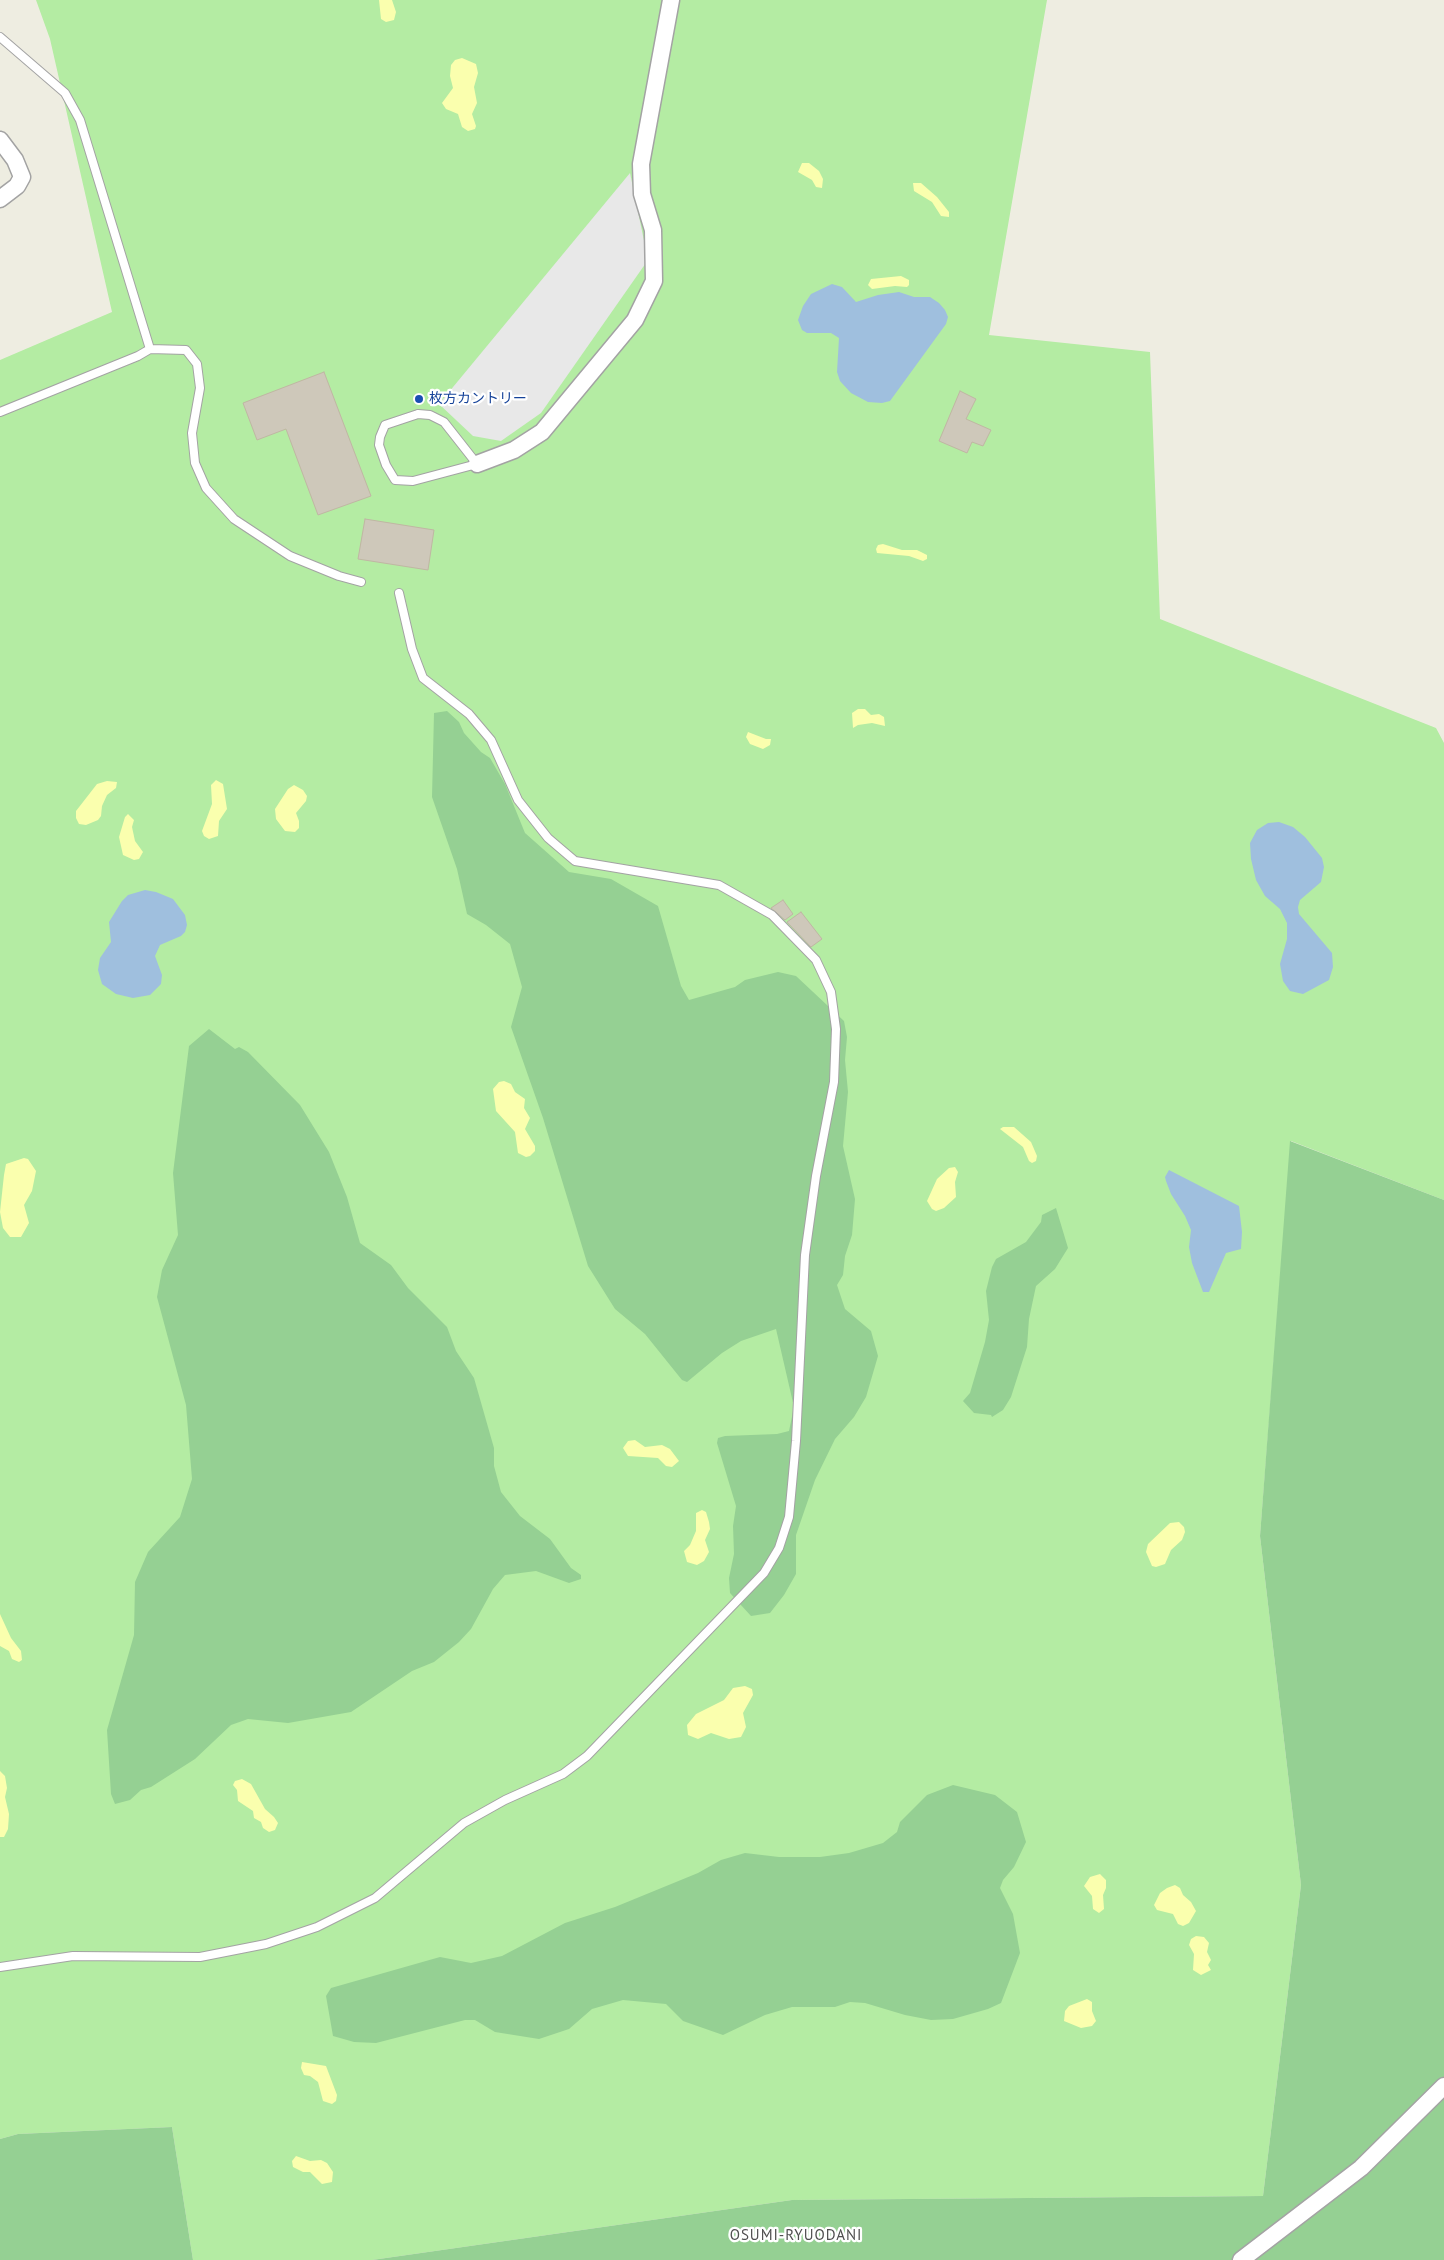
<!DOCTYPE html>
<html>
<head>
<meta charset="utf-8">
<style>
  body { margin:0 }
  canvas { display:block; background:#eeede1 }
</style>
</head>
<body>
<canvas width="1444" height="2260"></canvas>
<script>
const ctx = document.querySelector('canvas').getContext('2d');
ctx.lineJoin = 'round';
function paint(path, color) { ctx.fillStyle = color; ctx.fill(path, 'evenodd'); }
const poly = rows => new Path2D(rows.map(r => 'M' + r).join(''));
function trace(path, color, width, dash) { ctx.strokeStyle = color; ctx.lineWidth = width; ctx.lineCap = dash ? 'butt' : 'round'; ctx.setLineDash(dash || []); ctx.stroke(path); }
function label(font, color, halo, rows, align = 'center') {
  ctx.font = font + ' "PT Sans","Noto Sans JP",sans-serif'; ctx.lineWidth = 4.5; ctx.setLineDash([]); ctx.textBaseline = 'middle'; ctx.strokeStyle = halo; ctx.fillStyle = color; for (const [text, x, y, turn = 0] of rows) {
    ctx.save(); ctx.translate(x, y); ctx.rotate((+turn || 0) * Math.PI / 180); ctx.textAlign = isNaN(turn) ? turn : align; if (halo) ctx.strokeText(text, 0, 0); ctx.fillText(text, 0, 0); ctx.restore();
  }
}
paint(poly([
  [36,0,1047,0,989,335,1150,352,1160,619,1436,728,1444,743,1444,1200,1291,1141,1260,1536,1301,1885,1263,2196,792,2200,372,2260,193,2260,172,2127,18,2134,0,2139,0,360,112,312,50,39]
]), '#b4eca3');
paint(poly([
  [447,711,459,722,464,733,481,752,490,758,505,784,525,833,569,872,611,879,658,906,681,986,689,1000,735,987,745,980,778,972,796,976,844,1021,847,1037,845,1060,848,1092,843,1146,855,1199,852,1235,845,1256,843,1275,837,1285,845,1309,871,1331,878,1356,866,1397,854,1417,835,1439,815,1480,796,1535,796,1574,784,1595,770,1613,751,1616,730,1593,729,1578,734,1554,733,1526,736,1506,717,1443,718,1438,725,1436,777,1434,789,1431,794,1407,776,1329,741,1341,722,1353,687,1382,682,1380,645,1334,615,1309,588,1266,543,1118,511,1027,522,987,510,944,486,925,467,914,457,869,432,797,434,713],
  [209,1029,235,1049,239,1047,248,1052,300,1105,329,1152,347,1197,360,1243,391,1265,408,1288,447,1327,456,1351,474,1378,494,1448,494,1466,501,1492,520,1516,550,1539,571,1568,581,1575,581,1579,569,1583,536,1571,505,1575,493,1589,471,1629,459,1642,434,1662,412,1671,351,1712,288,1723,248,1719,231,1725,195,1759,151,1787,141,1790,130,1800,115,1804,111,1794,107,1730,134,1635,135,1582,148,1552,180,1517,192,1479,186,1405,157,1297,162,1270,178,1235,173,1173,189,1046],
  [1290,1141,1444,1200,1444,2260,372,2260,792,2200,1263,2196,1301,1885,1260,1536],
  [1056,1208,1068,1248,1055,1269,1036,1286,1029,1319,1027,1347,1011,1397,1003,1410,992,1417,991,1415,974,1413,963,1401,970,1393,985,1342,989,1320,986,1291,992,1267,996,1259,1026,1242,1041,1222,1042,1215],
  [953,1785,995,1795,1017,1812,1026,1842,1014,1867,1003,1880,1000,1888,1013,1914,1020,1953,1001,2003,988,2009,953,2019,931,2020,905,2015,865,2003,850,2002,835,2007,792,2007,765,2015,723,2035,683,2021,666,2004,623,2000,592,2009,569,2029,539,2039,495,2032,475,2020,465,2020,376,2043,354,2042,333,2036,326,1996,331,1988,440,1957,471,1963,502,1956,565,1923,615,1907,698,1873,721,1860,745,1853,779,1857,820,1857,849,1853,883,1843,897,1832,900,1822,927,1795],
  [172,2127,193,2260,0,2260,0,2139,18,2134]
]), '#95d093');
paint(poly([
  [379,0,392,0,396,12,394,20,386,22,381,19],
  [462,58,476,64,478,73,474,87,477,103,472,114,476,126,475,129,468,131,462,127,458,114,446,109,442,103,453,88,450,76,451,65,455,60],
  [802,163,809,163,819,171,823,179,822,188,816,187,812,180,798,172],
  [913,183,921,183,937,197,949,212,949,217,941,216,932,202,914,191],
  [901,276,909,280,909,285,907,287,895,286,872,289,868,285,871,279],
  [883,544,902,550,917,550,927,555,927,559,923,561,909,556,877,553,876,549,878,545],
  [858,709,865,709,871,715,879,714,884,717,885,726,872,723,858,725,853,728,852,713],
  [748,732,766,739,771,739,770,745,763,749,750,744,746,737],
  [216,780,223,784,227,809,219,821,218,836,209,839,204,836,202,831,212,804,211,785],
  [107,781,117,782,116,788,107,795,102,806,101,816,98,820,86,825,79,824,76,818,76,811,97,784],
  [294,785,303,790,307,796,306,801,296,813,299,821,299,828,295,832,285,831,276,819,275,809,288,789],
  [128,814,134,820,132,827,135,841,143,852,139,859,134,860,123,855,119,837,125,817],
  [504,1081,511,1084,515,1092,525,1099,524,1108,530,1118,525,1129,535,1146,535,1151,530,1156,526,1157,518,1153,515,1132,496,1111,493,1089,499,1082],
  [1003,1127,1014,1127,1031,1142,1037,1156,1036,1161,1032,1163,1029,1161,1023,1147,1000,1129],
  [24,1158,28,1159,36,1171,32,1191,24,1205,29,1223,21,1237,10,1237,3,1228,0,1212,4,1175,6,1164],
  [955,1167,958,1172,955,1182,956,1197,944,1208,936,1211,932,1209,927,1201,937,1179,949,1168],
  [635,1440,645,1447,662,1445,670,1449,679,1461,672,1467,666,1466,658,1458,628,1456,623,1448,628,1441],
  [702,1510,706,1512,709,1522,710,1529,705,1540,709,1552,704,1561,697,1565,687,1562,684,1551,690,1545,696,1531,696,1513],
  [1179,1522,1184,1527,1185,1532,1182,1540,1171,1550,1165,1564,1156,1567,1152,1566,1146,1552,1148,1544,1170,1523],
  [0,1614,11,1638,21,1651,22,1660,19,1662,12,1659,9,1651,0,1646],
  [745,1686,752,1689,753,1695,743,1713,746,1727,741,1737,729,1739,711,1733,698,1739,688,1735,687,1725,696,1714,724,1700,733,1688],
  [0,1771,5,1776,7,1788,5,1797,9,1814,8,1829,4,1837,0,1837],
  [242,1779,251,1784,265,1809,274,1817,278,1823,275,1830,269,1832,263,1828,261,1822,254,1818,253,1811,238,1801,237,1790,233,1785,235,1781],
  [1100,1874,1106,1880,1106,1888,1103,1895,1104,1909,1099,1913,1093,1909,1092,1896,1084,1886,1090,1877],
  [1175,1885,1180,1888,1183,1895,1191,1902,1196,1911,1189,1923,1183,1926,1178,1924,1173,1914,1157,1910,1154,1905,1160,1893,1167,1888],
  [1196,1936,1204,1937,1209,1943,1207,1952,1211,1960,1208,1965,1211,1970,1201,1975,1193,1970,1194,1954,1189,1945,1191,1939],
  [1087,1999,1092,2002,1092,2011,1096,2021,1092,2026,1081,2028,1064,2021,1065,2011,1069,2006],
  [302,2062,326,2066,337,2095,336,2101,332,2104,323,2101,318,2082,310,2076,304,2075,301,2068],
  [296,2156,310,2161,321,2160,327,2163,333,2172,332,2182,322,2184,310,2172,303,2172,293,2167,292,2161]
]), '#faffae');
paint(poly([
  [630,173,648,260,541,413,501,441,473,436,439,404]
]), '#e8e8e8');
paint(poly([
  [832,284,842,287,856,302,878,295,899,292,914,297,930,297,939,303,945,310,948,317,946,324,890,401,882,403,868,402,851,393,840,381,837,372,839,338,831,333,807,333,802,330,798,320,803,306,811,294],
  [1279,822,1293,827,1305,837,1322,858,1324,867,1321,882,1300,900,1298,907,1299,914,1332,953,1333,967,1329,980,1303,994,1290,991,1283,981,1280,964,1287,939,1287,923,1280,909,1265,896,1256,880,1251,859,1250,843,1257,830,1268,823],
  [145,890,156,892,173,899,185,915,187,925,185,932,181,936,160,945,155,956,162,975,161,984,150,995,133,998,116,994,102,984,98,970,100,958,111,942,109,922,122,901,128,895],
  [1169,1170,1239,1206,1242,1232,1241,1249,1226,1253,1209,1292,1203,1292,1192,1263,1189,1247,1191,1230,1185,1216,1171,1194,1166,1181,1165,1177]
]), '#9fbfde');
const building = poly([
  [324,372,371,496,318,515,286,429,257,440,243,403,324,372],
  [960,391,976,399,966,419,991,430,983,446,972,442,967,453,939,441,960,391],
  [365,519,434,530,428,570,358,559,365,519],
  [783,900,793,914,785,920,771,908,783,900],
  [801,912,822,939,811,947,787,922,801,912]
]);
paint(building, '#cec8ba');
trace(building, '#c0b7a3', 1);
const lane = poly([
  [0,37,65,93,80,120,150,349],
  [0,412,138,356,150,349,186,350,197,364,200,388,192,433,195,463,206,488,234,519,290,556,339,576,361,582],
  [418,414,430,415,444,422,477,464,413,481,395,480,386,465,379,445,380,437,385,425,418,414],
  [0,1967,73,1956,200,1957,266,1944,317,1927,375,1898,464,1823,505,1800,563,1774,587,1756,764,1573,779,1548,789,1517,796,1441,805,1255,816,1176,834,1082,836,1029,831,992,816,960,772,915,719,885,575,861,548,838,518,800,491,740,469,714,423,678,412,649,399,593]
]);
const street = poly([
  [0,140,15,160,22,177,17,186,0,199],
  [477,464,514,450,542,432,635,320,654,281,653,230,642,194,641,164,671,0],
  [1241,2260,1361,2168,1444,2086]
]);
trace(lane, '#a3a3a3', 10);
trace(street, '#a3a3a3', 19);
trace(lane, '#fff', 8);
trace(street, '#fff', 16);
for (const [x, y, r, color] of [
  [419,399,5,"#1a4fb4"]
]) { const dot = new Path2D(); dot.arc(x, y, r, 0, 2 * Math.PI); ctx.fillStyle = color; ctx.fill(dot); trace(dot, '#fff', 2); }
label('14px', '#164399', '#fff', [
  ["枚方カントリー",429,399]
], 'left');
ctx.letterSpacing = '1px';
label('15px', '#4f4f4f', '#fff', [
  ["OSUMI-RYUODANI",796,2236]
]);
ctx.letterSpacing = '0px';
</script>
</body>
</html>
